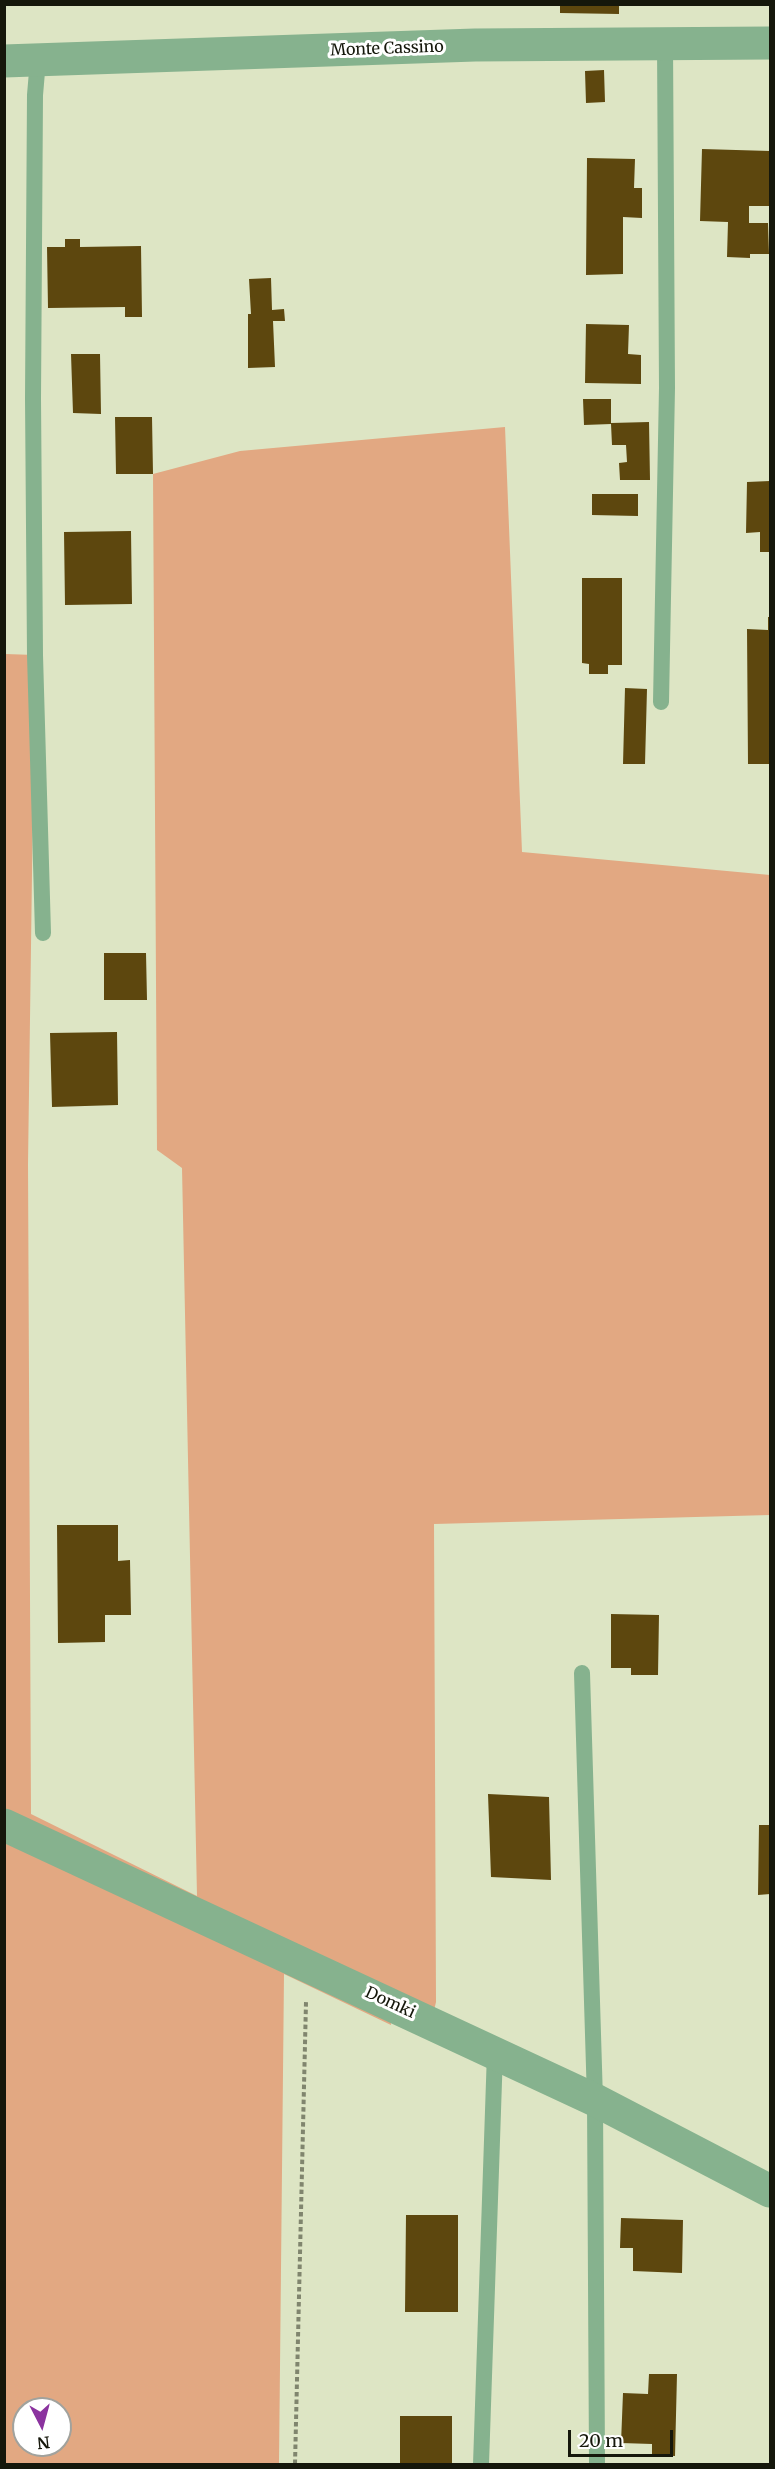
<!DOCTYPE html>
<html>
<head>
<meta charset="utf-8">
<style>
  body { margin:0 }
  #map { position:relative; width:775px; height:2469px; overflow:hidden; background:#dde5c4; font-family:Merriweather,serif }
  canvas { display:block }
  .frame { position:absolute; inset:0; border:6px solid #15170b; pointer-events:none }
  .north { position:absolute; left:12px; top:2397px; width:60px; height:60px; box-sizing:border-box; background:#fff; border:2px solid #a1a29d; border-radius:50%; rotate:174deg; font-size:16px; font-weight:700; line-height:24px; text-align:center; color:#15170b }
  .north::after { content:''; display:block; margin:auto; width:21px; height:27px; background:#8b339f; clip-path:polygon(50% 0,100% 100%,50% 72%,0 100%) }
  .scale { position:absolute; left:568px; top:2430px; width:105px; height:27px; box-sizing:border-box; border:3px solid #15170b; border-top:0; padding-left:8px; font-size:18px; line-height:21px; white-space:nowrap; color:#15170b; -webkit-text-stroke:4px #fff; paint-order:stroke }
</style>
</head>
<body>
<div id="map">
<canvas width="775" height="2469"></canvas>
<div class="frame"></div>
<div class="north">N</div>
<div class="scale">20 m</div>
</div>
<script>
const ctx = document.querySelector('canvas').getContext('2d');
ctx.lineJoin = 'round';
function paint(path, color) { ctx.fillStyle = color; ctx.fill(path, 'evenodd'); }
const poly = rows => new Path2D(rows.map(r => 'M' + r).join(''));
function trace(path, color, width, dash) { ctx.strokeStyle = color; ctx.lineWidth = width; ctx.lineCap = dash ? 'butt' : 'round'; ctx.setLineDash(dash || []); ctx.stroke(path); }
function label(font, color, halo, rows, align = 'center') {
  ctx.font = font + ' Merriweather,serif'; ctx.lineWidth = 6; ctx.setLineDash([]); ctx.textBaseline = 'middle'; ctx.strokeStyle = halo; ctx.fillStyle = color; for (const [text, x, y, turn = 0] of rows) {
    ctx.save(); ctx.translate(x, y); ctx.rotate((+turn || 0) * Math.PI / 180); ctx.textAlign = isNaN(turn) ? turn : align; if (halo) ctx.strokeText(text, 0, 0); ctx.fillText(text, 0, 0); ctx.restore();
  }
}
paint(poly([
  [505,427,522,852,770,875,770,1515,434,1524,436,2002,431,2023,390,2004,391,2025,284,1974,279,2464,5,2464,5,654,35,655,28,1164,31,1814,197,1896,182,1168,157,1150,153,474,240,451],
  [24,2409,60,2409,60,2445,24,2445]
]), '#e2a882');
paint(poly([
  [560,4,619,4,619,14,560,13],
  [604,70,605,102,586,103,585,71],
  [702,149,770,151,770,206,749,206,749,223,768,223,769,254,750,254,750,258,727,257,728,222,700,221],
  [587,158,635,159,634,188,642,188,642,218,623,217,623,274,586,275],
  [65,239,80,239,80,247,141,246,142,317,125,317,125,307,48,308,47,247,65,247],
  [271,278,272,310,284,309,285,321,273,321,275,367,248,368,248,314,251,314,249,279],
  [586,324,629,325,628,354,641,355,641,384,585,383],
  [71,354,100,354,101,414,73,413],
  [583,399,611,399,611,423,649,422,650,480,620,480,619,463,627,462,626,445,612,445,611,424,584,425],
  [115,417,152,417,153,474,116,474],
  [770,481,770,552,760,552,760,532,746,533,747,482],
  [592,494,638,494,638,516,592,515],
  [131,531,132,604,65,605,64,532],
  [582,578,622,578,622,665,608,665,608,674,589,674,589,664,582,663],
  [768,617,770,617,770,764,748,764,747,629,768,630],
  [625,688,647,689,645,764,623,764],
  [104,953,146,953,147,1000,104,1000],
  [117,1032,118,1105,52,1107,50,1033],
  [57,1525,118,1525,118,1561,130,1560,131,1615,105,1615,105,1642,58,1643],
  [611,1614,659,1615,658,1675,631,1675,631,1668,611,1668],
  [488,1794,549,1797,551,1880,491,1877],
  [759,1825,770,1825,770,1894,758,1895],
  [406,2215,458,2215,458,2312,405,2312],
  [621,2218,683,2220,682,2273,633,2271,633,2248,620,2248],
  [649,2374,677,2374,675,2456,652,2455,652,2444,621,2443,623,2393,648,2394],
  [400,2416,452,2416,452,2464,400,2464]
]), '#5d470e');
trace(poly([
  [295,2464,306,2002]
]), '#80856e', 4, [4.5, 3]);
trace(poly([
  [38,60,35,95,33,398,35,655,43,933],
  [661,702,667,388,665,43],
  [582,1673,595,2100,597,2464],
  [481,2464,495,2052]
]), '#86b28e', 16);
trace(poly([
  [4,61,475,45,770,43],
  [4,1825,595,2100,770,2191]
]), '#86b28e', 33);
label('16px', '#15170b', '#fff', [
  ["Monte Cassino",387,49,-2],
  ["Domki",390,2003,25]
]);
</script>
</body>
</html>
